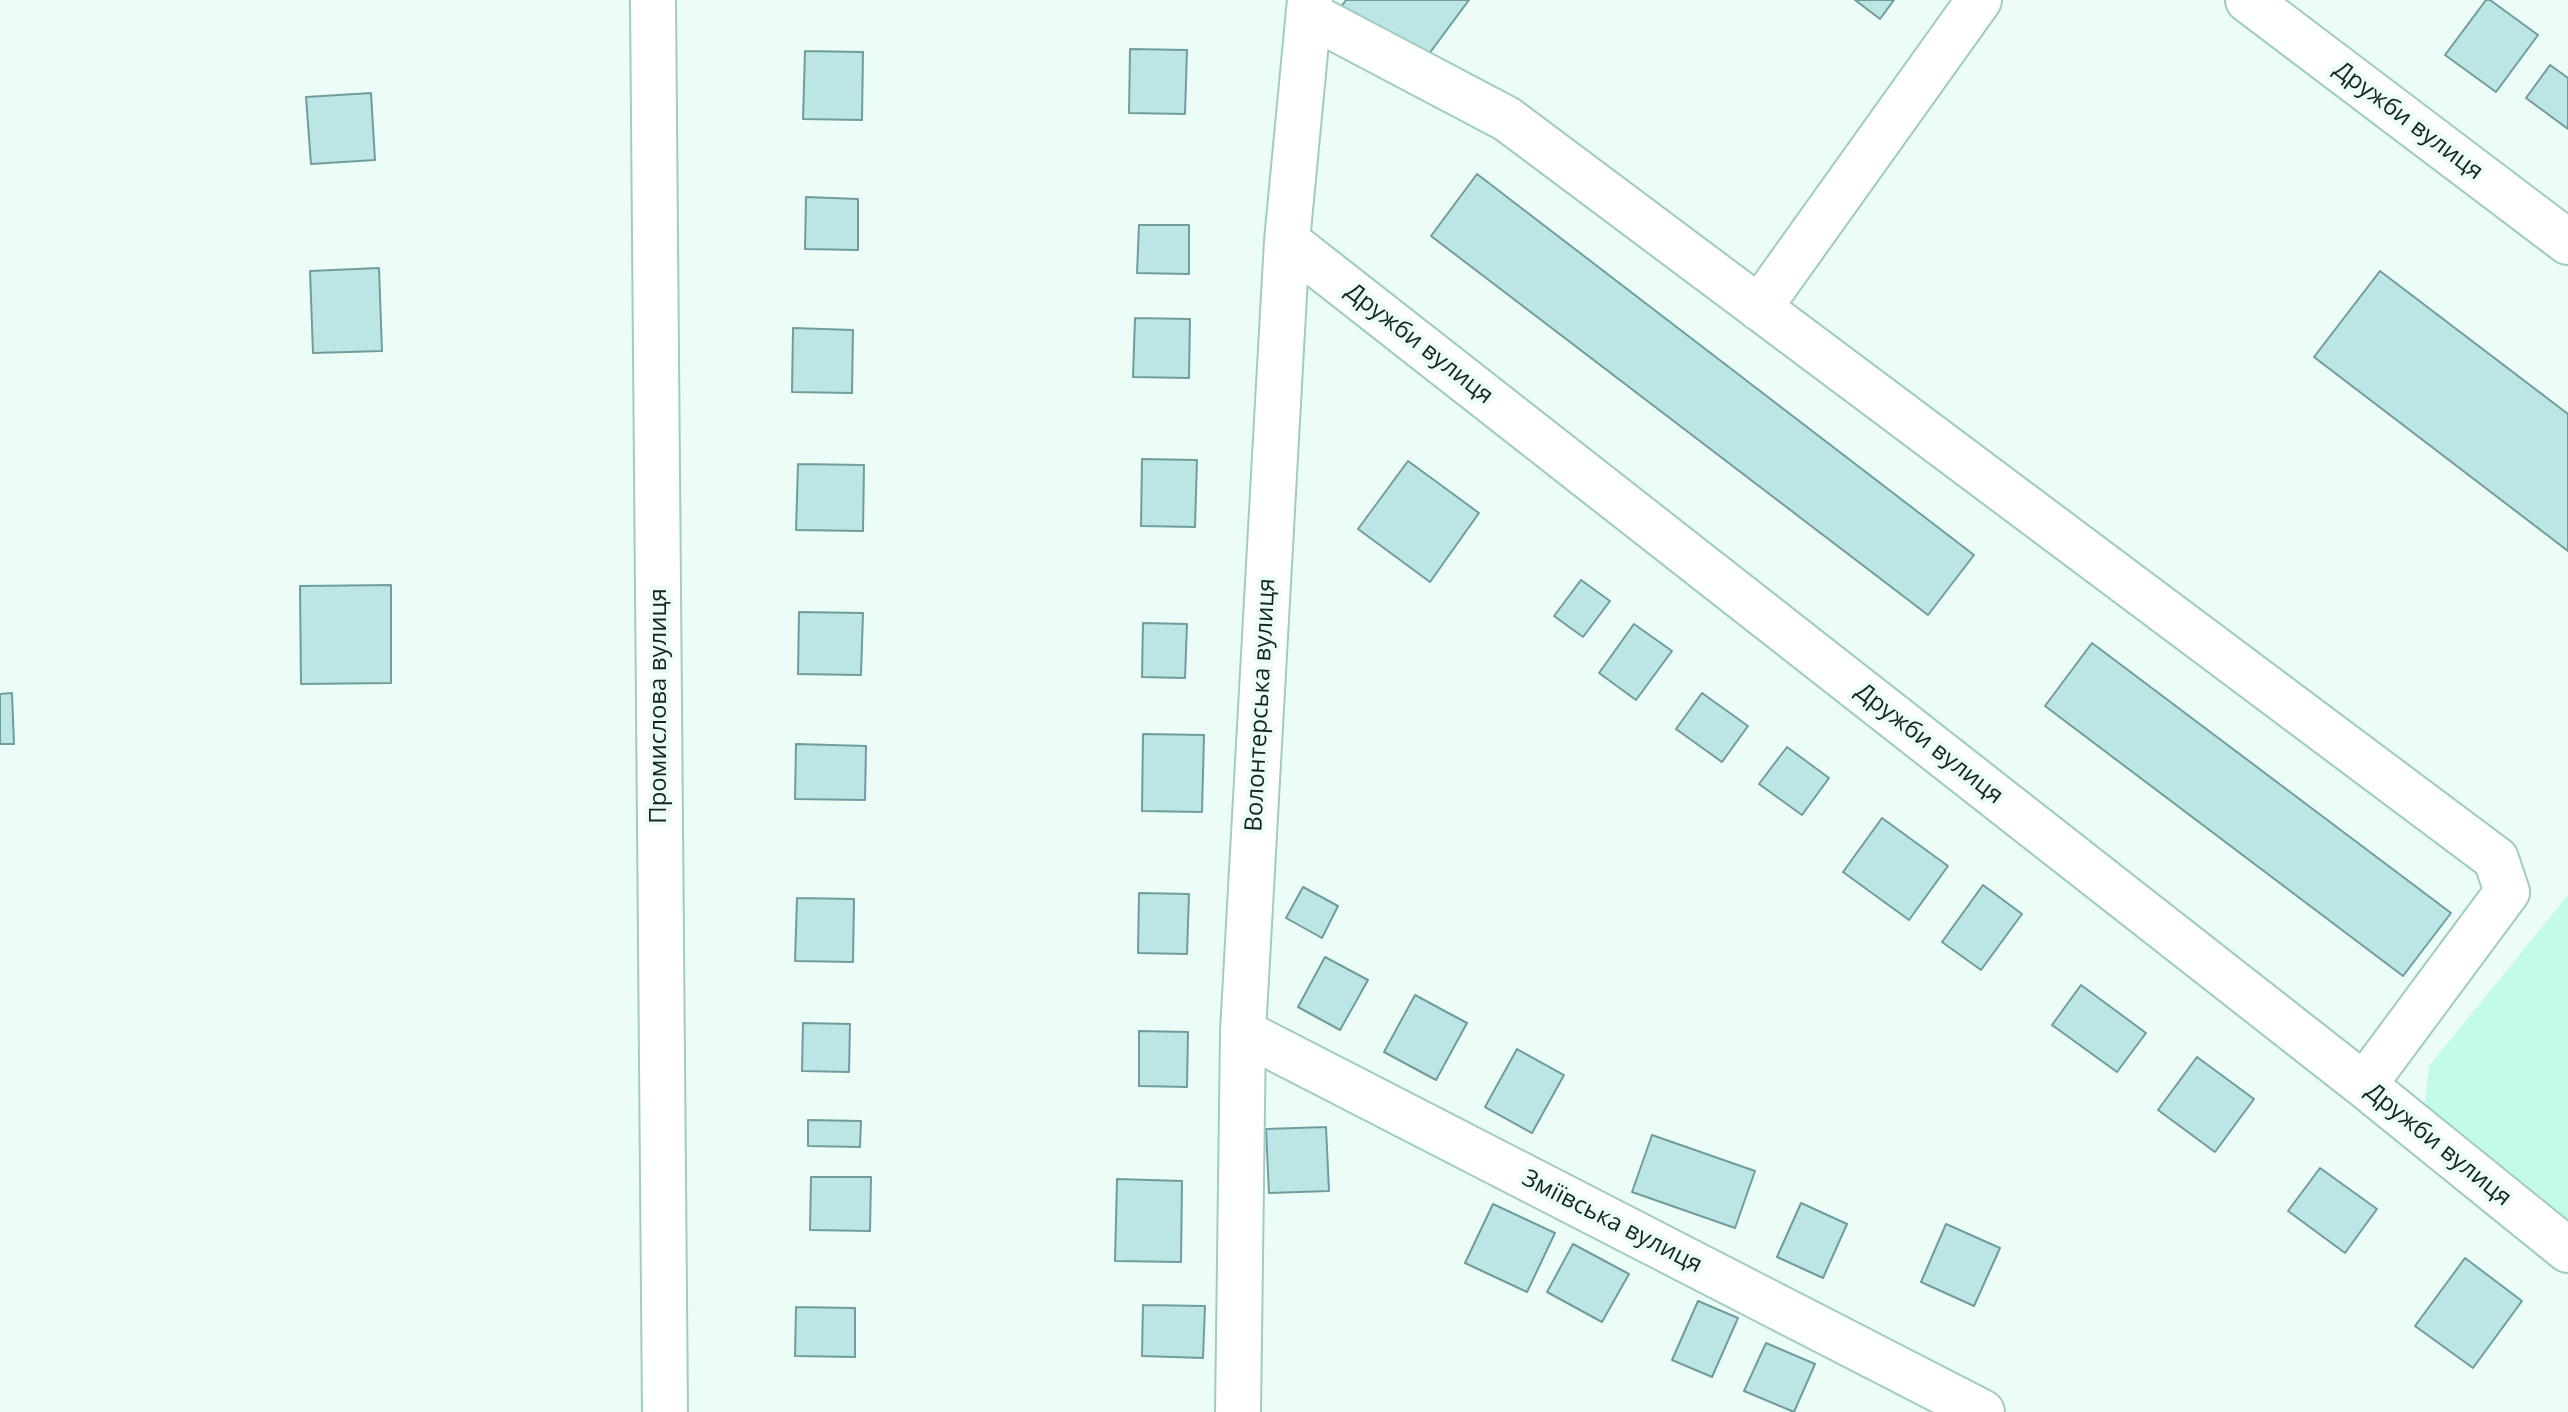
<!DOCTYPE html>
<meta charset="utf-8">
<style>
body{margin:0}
canvas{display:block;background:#ecfdf8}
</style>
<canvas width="2568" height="1412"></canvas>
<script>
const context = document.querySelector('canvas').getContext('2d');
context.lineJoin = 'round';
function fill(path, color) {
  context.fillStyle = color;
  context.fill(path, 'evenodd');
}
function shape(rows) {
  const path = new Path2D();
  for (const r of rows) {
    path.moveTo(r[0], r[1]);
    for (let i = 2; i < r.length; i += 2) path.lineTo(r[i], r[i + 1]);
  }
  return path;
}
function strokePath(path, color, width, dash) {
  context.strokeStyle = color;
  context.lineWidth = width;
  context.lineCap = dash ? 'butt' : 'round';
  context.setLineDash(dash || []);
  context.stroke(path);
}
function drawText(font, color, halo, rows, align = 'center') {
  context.font = font + ' "Open Sans",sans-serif';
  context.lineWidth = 8;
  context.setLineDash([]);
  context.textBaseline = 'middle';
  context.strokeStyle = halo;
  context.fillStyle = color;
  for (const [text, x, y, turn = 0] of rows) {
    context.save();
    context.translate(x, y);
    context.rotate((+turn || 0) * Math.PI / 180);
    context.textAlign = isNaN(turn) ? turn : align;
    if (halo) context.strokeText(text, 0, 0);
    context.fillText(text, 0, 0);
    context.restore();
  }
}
const built = shape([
 [2568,895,2568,1228,2424,1112,2429,1066]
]);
const building = shape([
 [1346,0,1469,0,1420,66,1341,7,1346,0],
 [1855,0,1894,0,1880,19,1855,0],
 [2486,0,2490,0,2538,35,2496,92,2445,55,2486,0],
 [1130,49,1187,50,1185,114,1129,113,1130,49],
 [805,51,863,52,862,120,803,119,805,51],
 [2550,65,2568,78,2568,129,2526,98,2550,65],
 [371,93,375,160,311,164,306,97,371,93],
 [1477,174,1974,555,1928,615,1431,236,1477,174],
 [806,197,858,199,858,250,805,249,806,197],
 [1139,225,1189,225,1189,274,1137,273,1139,225],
 [379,268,382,351,313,353,310,271,379,268],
 [2380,271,2568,414,2568,551,2314,357,2380,271],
 [1135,318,1190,319,1189,378,1133,377,1135,318],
 [793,328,853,330,852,393,792,392,793,328],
 [1142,459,1197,460,1195,527,1141,526,1142,459],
 [1408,461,1479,513,1430,582,1358,529,1408,461],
 [798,464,864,465,863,531,796,530,798,464],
 [1581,580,1610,601,1583,637,1554,616,1581,580],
 [391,585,391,683,301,684,300,586,391,585],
 [799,612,863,613,861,675,798,674,799,612],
 [1143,623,1187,624,1185,678,1142,677,1143,623],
 [1634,624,1672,651,1636,700,1599,673,1634,624],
 [2092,643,2451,913,2403,976,2045,706,2092,643],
 [12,693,14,744,0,744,0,694,12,693],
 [1702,693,1748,726,1722,762,1676,729,1702,693],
 [1143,734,1204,735,1202,812,1142,811,1143,734],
 [796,744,866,746,865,800,795,799,796,744],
 [1787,747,1829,778,1802,815,1759,784,1787,747],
 [1882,818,1948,866,1909,920,1843,872,1882,818],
 [1983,885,2022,914,1981,970,1942,942,1983,885],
 [1303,887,1338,906,1322,938,1286,918,1303,887],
 [1139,893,1189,894,1187,954,1138,953,1139,893],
 [797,898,854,899,853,962,795,961,797,898],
 [1325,957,1368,980,1340,1030,1298,1007,1325,957],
 [2081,985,2146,1033,2117,1072,2052,1025,2081,985],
 [1415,995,1467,1023,1436,1080,1384,1052,1415,995],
 [803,1023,850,1024,849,1072,802,1071,803,1023],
 [1139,1031,1188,1032,1187,1087,1139,1086,1139,1031],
 [1517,1049,1564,1075,1532,1133,1485,1107,1517,1049],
 [2197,1057,2254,1099,2215,1152,2158,1110,2197,1057],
 [808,1120,861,1121,860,1147,808,1146,808,1120],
 [1326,1127,1329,1191,1269,1193,1266,1129,1326,1127],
 [1652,1135,1755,1171,1735,1228,1632,1192,1652,1135],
 [2320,1168,2377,1209,2345,1253,2288,1211,2320,1168],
 [811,1177,871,1177,870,1231,810,1230,811,1177],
 [1117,1179,1182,1181,1181,1262,1115,1261,1117,1179],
 [1801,1203,1847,1224,1823,1278,1777,1257,1801,1203],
 [1493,1204,1555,1233,1527,1292,1465,1263,1493,1204],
 [1946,1224,2000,1248,1974,1306,1921,1282,1946,1224],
 [1573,1244,1629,1274,1602,1322,1547,1292,1573,1244],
 [2465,1258,2522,1301,2473,1368,2415,1326,2465,1258],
 [1698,1301,1738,1318,1712,1377,1672,1360,1698,1301],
 [1143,1305,1205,1306,1203,1358,1142,1356,1143,1305],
 [796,1307,855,1308,855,1357,795,1356,796,1307],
 [1766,1343,1815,1364,1794,1412,1744,1391,1766,1343]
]);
const street = shape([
 [2248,0,2568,242],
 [1310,15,1507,119,2496,859,2507,892,2364,1085],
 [1287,241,2364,1085,2568,1250],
 [1759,308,1979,0],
 [1243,1032,1982,1412],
 [1238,1412,1243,1032,1287,241,1310,0]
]);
const secondary = shape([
 [653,0,665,1412]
]);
const streetNames = [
 ["Дружби вулиця",2408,121,37],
 ["Дружби вулиця",1419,344,38],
 ["Волонтерська вулиця",1261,705,-87],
 ["Промислова вулиця",659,706,-90],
 ["Дружби вулиця",1929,744,38],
 ["Дружби вулиця",2438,1145,39],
 ["Зміївська вулиця",1612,1222,27]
];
fill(built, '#c4faea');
fill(building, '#bce6e6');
strokePath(building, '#709d9c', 2);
strokePath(street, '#a1ccbf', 48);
strokePath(secondary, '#a1ccbf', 48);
strokePath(street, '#fff', 44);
strokePath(secondary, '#fff', 44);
drawText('24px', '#152621', '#ecfdf8', streetNames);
</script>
